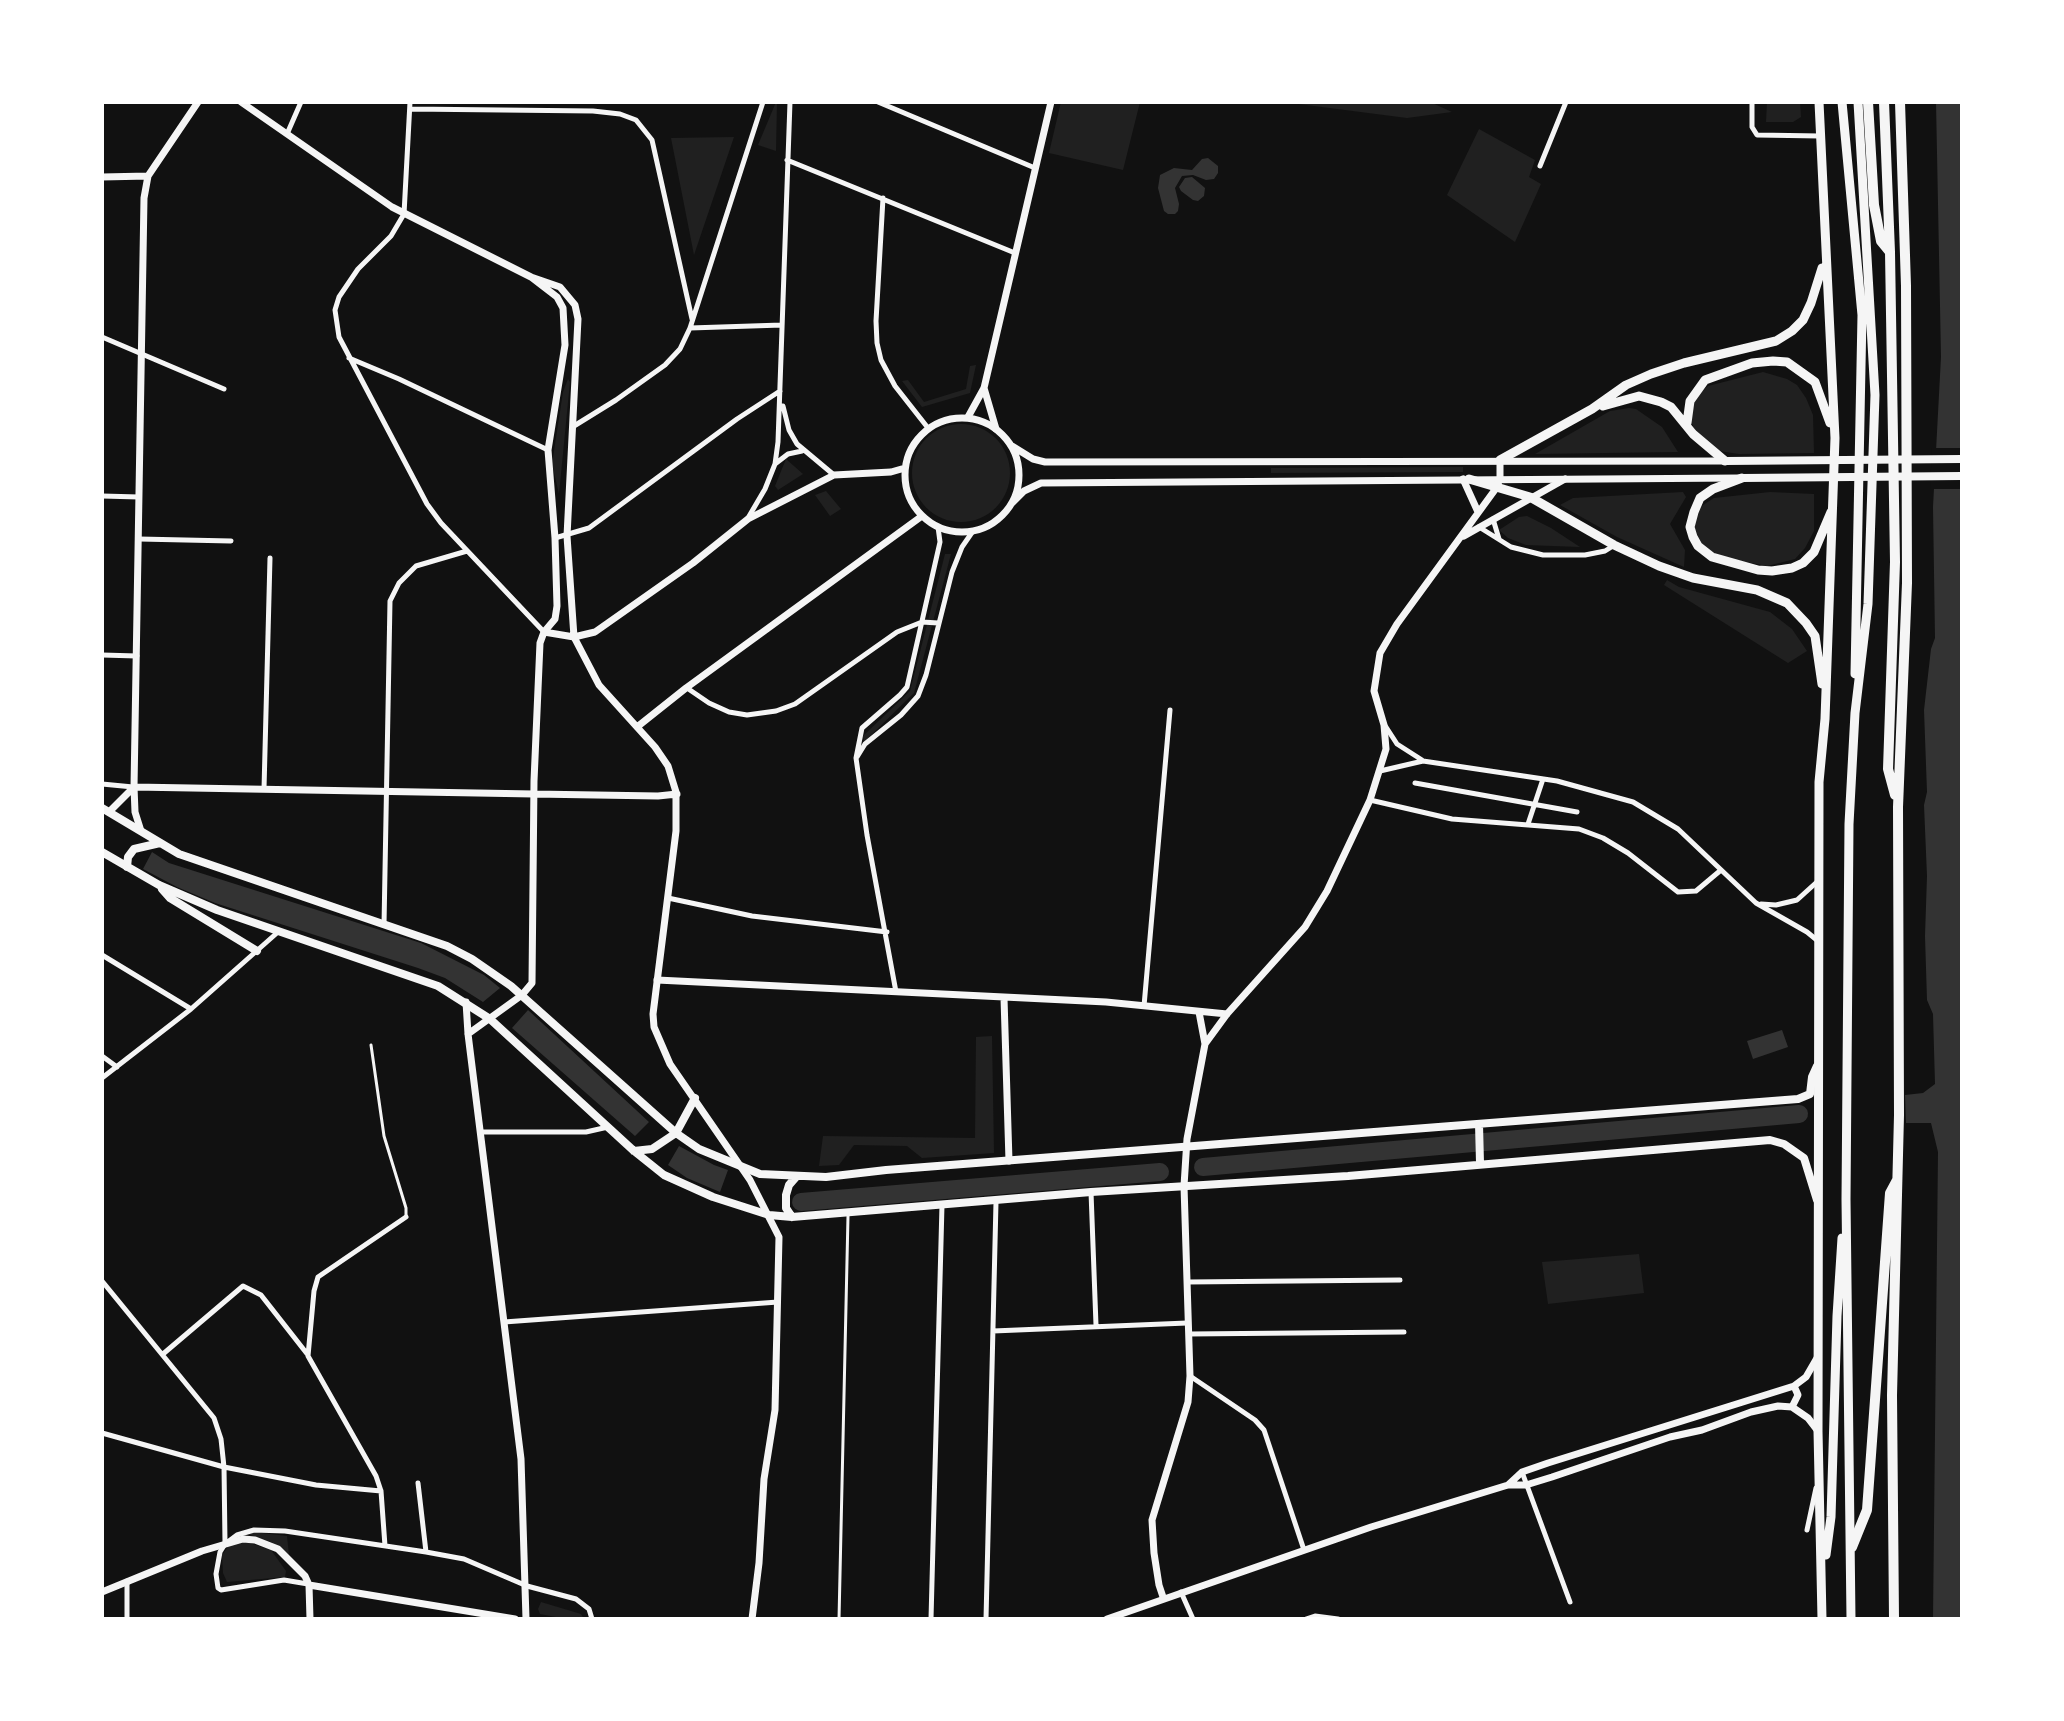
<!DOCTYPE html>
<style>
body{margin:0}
#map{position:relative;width:2064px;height:1721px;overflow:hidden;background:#111;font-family:"Public Sans",sans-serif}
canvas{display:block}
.frame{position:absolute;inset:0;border:104px solid #fff;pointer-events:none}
</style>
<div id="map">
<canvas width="2064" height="1721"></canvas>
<div class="frame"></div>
</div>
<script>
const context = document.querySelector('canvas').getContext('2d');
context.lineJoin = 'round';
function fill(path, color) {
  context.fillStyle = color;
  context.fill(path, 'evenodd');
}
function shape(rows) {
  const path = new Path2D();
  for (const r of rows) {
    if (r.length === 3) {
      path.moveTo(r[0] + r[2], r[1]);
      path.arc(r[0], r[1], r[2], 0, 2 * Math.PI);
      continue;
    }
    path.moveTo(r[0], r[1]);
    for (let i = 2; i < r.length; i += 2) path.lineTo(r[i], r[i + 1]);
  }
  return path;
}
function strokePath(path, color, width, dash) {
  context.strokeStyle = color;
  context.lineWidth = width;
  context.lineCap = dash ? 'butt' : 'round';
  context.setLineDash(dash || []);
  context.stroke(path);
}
const green = shape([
 [776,102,777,102,776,151,758,145],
 [1061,102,1140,102,1123,170,1049,153],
 [1283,102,1430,102,1452,112,1407,118],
 [1767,102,1800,102,1801,117,1793,122,1766,122],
 [1479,129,1535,160,1529,177,1541,184,1515,242,1447,195],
 [734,137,694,255,671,138],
 [976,365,970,393,922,407,902,381,908,380,924,402,966,389,970,366],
 [1763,372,1787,379,1797,385,1806,398,1813,415,1814,453,1739,454,1719,451,1696,434,1691,421,1690,407,1697,395,1708,386],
 [568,379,570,382,559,494,552,464,563,392],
 [1629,408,1636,409,1662,427,1678,452,1535,454,1610,411],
 [961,473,49],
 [786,459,803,474,778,490,775,486],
 [1463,467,1463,472,1271,473,1271,468],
 [826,491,841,509,830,516,815,495],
 [1683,492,1686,497,1670,524,1685,550,1684,567,1617,537,1560,505,1573,498],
 [1770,492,1814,494,1814,531,1805,548,1795,559,1767,566,1715,556,1694,537,1695,516,1703,505,1714,498],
 [1527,516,1551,528,1580,547,1526,545,1508,538,1499,530,1519,517],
 [945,554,951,554,914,693,864,742,863,736,910,691],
 [1667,580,1679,587,1770,612,1792,629,1807,651,1788,663,1664,585],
 [992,1036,994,1153,922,1158,907,1146,854,1145,839,1165,819,1166,823,1136,975,1138,976,1037],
 [1639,1254,1644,1293,1548,1304,1542,1262],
 [253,1532,287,1536,289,1555,271,1542,248,1534],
 [239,1542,250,1543,271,1550,286,1571,285,1577,227,1582,223,1573,222,1555,230,1544],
 [541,1602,581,1614,584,1619,566,1619,540,1614,538,1609]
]);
const water = shape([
 [1936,102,1962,102,1962,1619,1933,1619,1938,1152,1931,1123,1906,1123,1905,1095,1923,1093,1935,1084,1933,1014,1927,1000,1925,936,1927,876,1924,805,1927,792,1924,710,1931,649,1935,638,1933,507,1941,357],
 [1208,158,1218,166,1218,173,1214,179,1206,180,1193,175,1182,176,1175,188,1179,204,1178,211,1175,214,1168,214,1164,211,1158,188,1160,175,1174,168,1192,170,1202,159],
 [1192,177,1205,188,1204,196,1198,201,1193,200,1181,191,1179,187,1185,178],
 [152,852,169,863,421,943,484,975,500,988,483,1002,445,978,418,968,215,903,177,887,143,869],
 [528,1010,649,1122,635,1136,512,1028],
 [1782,1030,1788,1047,1753,1059,1747,1041],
 [679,1146,714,1165,728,1170,720,1192,687,1178,668,1165]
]);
const pier = shape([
 [1932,448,1962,448,1962,489,1930,489]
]);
const river = shape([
 [1203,1167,1799,1114],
 [801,1202,1160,1172]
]);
const service = shape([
 [371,1045,384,1136,406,1208,406,1217],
 [839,1619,848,1216]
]);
const minor = shape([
 [410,102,404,214,391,236,358,269,339,297,335,310,339,337,427,504,441,523,544,632],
 [878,102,1035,168],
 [1752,102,1752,127,1757,135,1820,136],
 [410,109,593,111,620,114,636,120,652,140,692,319],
 [287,134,301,102],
 [787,160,1015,253],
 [1540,166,1566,102],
 [883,198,876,321,877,343,881,360,895,386,928,428],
 [690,328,782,325],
 [102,337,224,389],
 [349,358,399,379,548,450],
 [783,406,789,430,797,444,834,475],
 [574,426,616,400,665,365,680,349,690,328,763,102],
 [775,464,788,454,802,451],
 [102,496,139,497],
 [748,518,765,489,775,464,778,442,790,102],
 [1493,519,1499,539],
 [1479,527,1511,547,1543,555,1585,555,1605,551,1613,546],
 [555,538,589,528,737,419,780,391],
 [139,539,231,541],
 [102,655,137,656],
 [687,688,709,703,729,712,747,715,776,711,795,704,897,632,922,622,938,623],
 [1386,727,1397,744,1422,760],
 [857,757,865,744,901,715,918,696,926,675,952,572,962,547,973,531],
 [1380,771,1423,761,1557,781,1633,802,1678,829,1756,903,1807,932,1818,941],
 [1415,783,1577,812],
 [102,784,133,787],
 [264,789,270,558],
 [1370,800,1452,819,1579,829,1603,838,1628,853,1678,892,1696,891,1721,870],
 [1528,824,1543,779],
 [668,898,752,916,887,932],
 [1761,904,1776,905,1797,900,1818,881],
 [384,925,390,601,399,583,416,566,467,551],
 [102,955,191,1009],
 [896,992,867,835,856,758,862,728,900,695,907,687,940,542,938,527],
 [1144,1006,1170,710],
 [102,1056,117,1067],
 [102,1078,191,1009,278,932],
 [482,1132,586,1132,608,1127],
 [1091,1192,1096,1325],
 [102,1281,214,1418,221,1439,224,1467,225,1543],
 [1187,1282,1400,1280],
 [504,1322,778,1302],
 [993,1331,1187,1323],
 [1189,1334,1404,1332],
 [163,1354,243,1286,261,1295,308,1355],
 [1190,1376,1255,1420,1264,1430,1304,1550],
 [102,1433,224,1467,316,1485,381,1491],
 [1522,1472,1570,1602],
 [418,1483,426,1552],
 [1807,1530,1816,1488],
 [385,1546,381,1491,376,1476,308,1356,314,1291,318,1277,406,1217],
 [127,1581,127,1619],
 [308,1584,284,1580,221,1590,218,1588,216,1574,220,1552,225,1544,237,1535,254,1530,285,1531,426,1552,464,1559,527,1586,576,1599,589,1609,592,1619],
 [1181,1592,1193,1619],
 [931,1619,942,1205],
 [986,1619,996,1202],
 [1306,1619,1315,1616,1338,1619]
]);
const tertiary = shape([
 [102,177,148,176],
 [984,388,996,429],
 [968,417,984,388,1051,102],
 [1463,479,1478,512],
 [1464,536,1565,479],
 [109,812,134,787,144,198,148,176,198,102],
 [141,831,135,812,134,787,534,794],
 [657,980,1106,1002,1227,1014],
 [1004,998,1009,1161],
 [1205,1044,1227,1014,1305,927,1327,891,1370,800,1386,749,1384,725,1374,691,1380,653,1397,624,1497,487,1500,478,1500,460],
 [1163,1597,1159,1585,1154,1553,1152,1520,1188,1402,1190,1376,1184,1186,1187,1139,1205,1044,1199,1012]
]);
const secondary = shape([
 [241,102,392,207,531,277,557,297,563,308,565,345,548,450,555,538,557,606,555,619,544,632,540,643,534,781,532,983,522,995,468,1034],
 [531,277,560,287,575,305,578,319,567,536,574,637,599,685,655,747,668,766,676,792,676,831,653,1014,654,1027,670,1064,750,1180,779,1237,775,1410,764,1479,759,1563,752,1619],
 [962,475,57],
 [1012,446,1033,459,1045,462,1725,461],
 [1012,503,1024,491,1041,483,1739,478],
 [544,632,574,637,595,632,693,563,748,519,834,475,891,472,905,468],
 [637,727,686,688,922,516],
 [534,794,658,796,677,794],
 [466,1002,468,1034,521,1459,526,1619],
 [1792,1407,1798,1395,1794,1386],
 [1508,1485,1522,1472,1548,1463,1794,1386,1806,1377,1817,1358],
 [309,1585,515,1619],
 [102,1592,202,1551,243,1539,255,1540,278,1549,305,1576,309,1585,310,1619],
 [1107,1619,1371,1527,1508,1485,1526,1485,1552,1477,1670,1437,1702,1430,1751,1412,1778,1406,1792,1407,1808,1418,1818,1431]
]);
const primary = shape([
 [1725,461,1962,459],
 [1742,478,1962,476],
 [102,808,179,854,447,946,472,959,511,986,676,1133,699,1149,760,1174,826,1177,886,1170,1798,1099,1810,1094,1812,1077,1817,1066],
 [102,852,159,885,217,910,438,986,490,1019,634,1151,664,1175,713,1197,769,1215,792,1217,1091,1192,1348,1176,1770,1140,1784,1144,1804,1158,1817,1200],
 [127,867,128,857,134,849,160,843],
 [162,889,170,898,257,951],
 [1479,1124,1480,1163],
 [634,1151,652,1149,676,1133,695,1098],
 [792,1217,786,1208,786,1195,789,1185,796,1177]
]);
const trunk = shape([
 [1819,102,1835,438,1825,719,1819,782,1818,1431,1822,1619],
 [1842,102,1862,315,1855,674],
 [1603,406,1639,396,1661,402,1671,407,1693,434,1725,461],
 [1687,423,1690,401,1705,380,1752,363,1773,361,1787,362,1815,382,1830,423],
 [1500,460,1592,409,1626,385,1651,374,1684,363,1776,341,1792,331,1803,320,1811,303,1822,268],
 [1742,478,1713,489,1700,498,1694,512,1690,527,1693,537,1698,546,1712,557,1758,570,1772,571,1792,568,1803,563,1814,552,1831,512],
 [1469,479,1530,497,1614,545,1659,566,1693,578,1757,590,1787,603,1806,623,1815,636,1822,684],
 [1826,1555,1831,1517,1837,1316,1842,1238],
 [1851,1619,1846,1199,1849,824,1855,713,1868,604,1875,395,1858,102]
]);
const motorway = shape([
 [1868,102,1874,205,1881,241,1890,252],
 [1884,102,1890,252,1895,562,1888,769,1895,795],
 [1852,1547,1867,1510,1890,1193,1897,1180],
 [1894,1619,1892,1395,1899,1115,1898,807,1907,583,1906,286,1900,102]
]);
fill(green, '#202020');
fill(water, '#333');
fill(pier, '#111');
strokePath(river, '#333', 18);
strokePath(service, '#f5f5f5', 3);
strokePath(minor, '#f5f5f5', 5);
strokePath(tertiary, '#f5f5f5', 7);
strokePath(secondary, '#f5f5f5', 7);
strokePath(primary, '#f5f5f5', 8);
strokePath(trunk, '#f5f5f5', 9);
strokePath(motorway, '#f5f5f5', 10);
</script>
